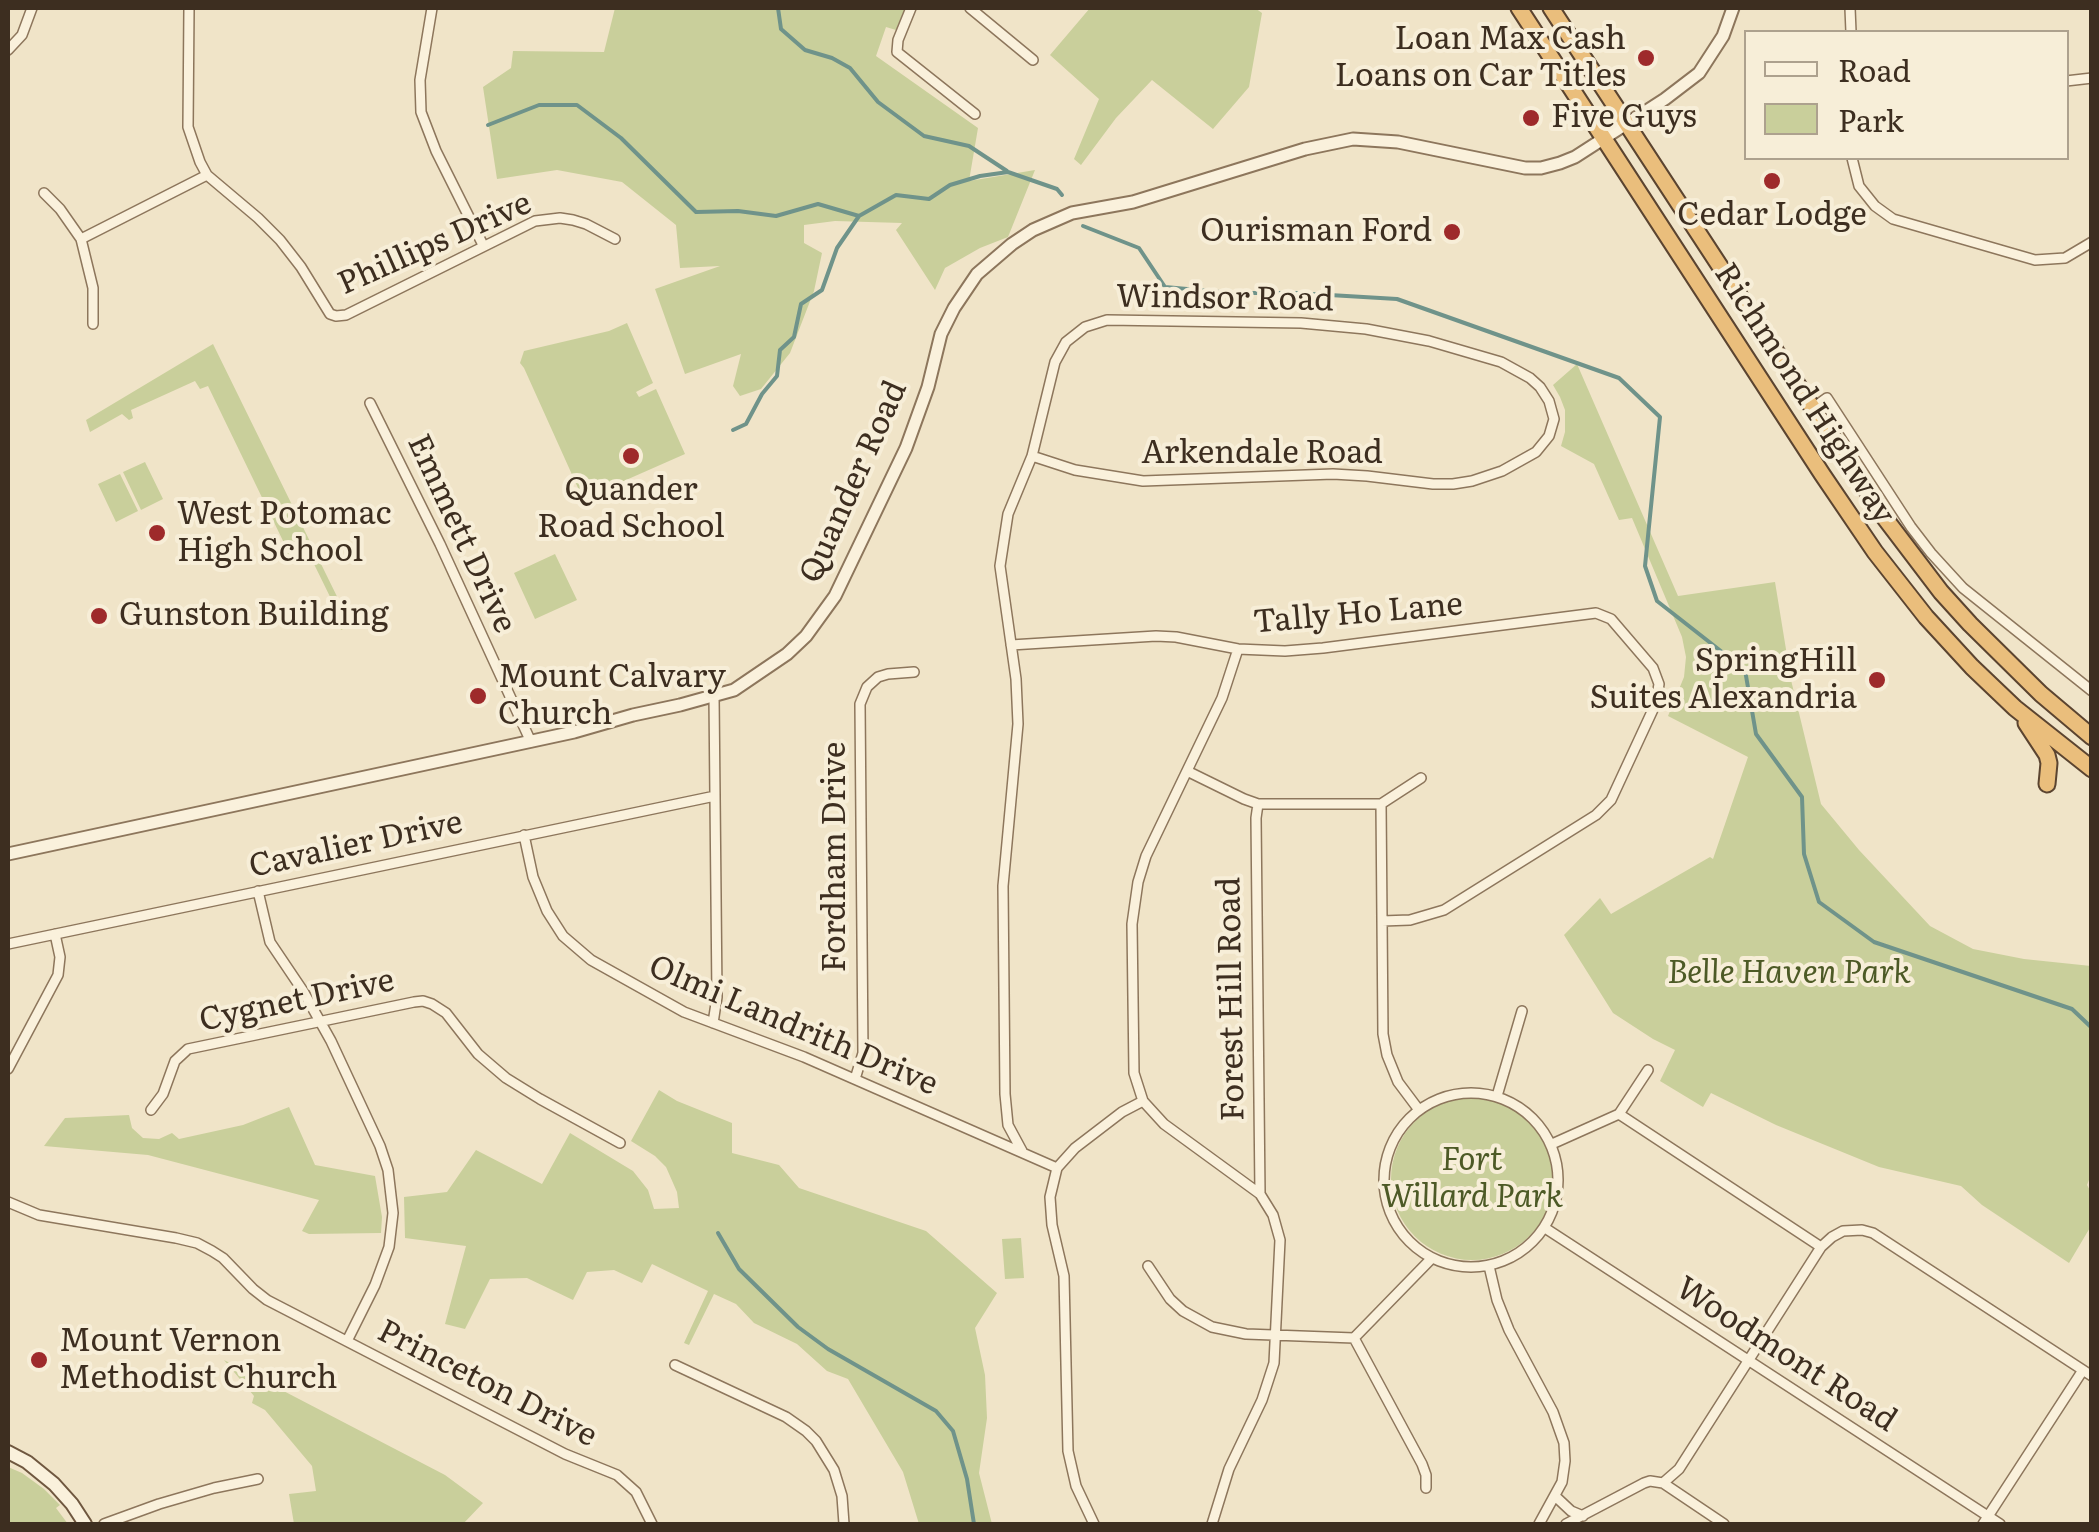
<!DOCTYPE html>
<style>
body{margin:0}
#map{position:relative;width:2099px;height:1532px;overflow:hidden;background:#f0e4c8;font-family:Literata,serif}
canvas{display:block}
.frame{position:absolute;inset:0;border:10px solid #3d2e20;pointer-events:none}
.legend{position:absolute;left:1744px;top:30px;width:325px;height:130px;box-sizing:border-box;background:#f7eed8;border:2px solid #ada18e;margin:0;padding:12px 18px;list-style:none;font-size:30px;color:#3d2e20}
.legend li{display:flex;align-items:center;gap:20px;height:50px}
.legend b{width:50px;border:2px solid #ada18e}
</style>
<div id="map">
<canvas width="2099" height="1532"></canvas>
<div class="frame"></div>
<ul class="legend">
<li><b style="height:12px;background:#faf1dc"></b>Road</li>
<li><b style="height:28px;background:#c9cf9b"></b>Park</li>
</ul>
</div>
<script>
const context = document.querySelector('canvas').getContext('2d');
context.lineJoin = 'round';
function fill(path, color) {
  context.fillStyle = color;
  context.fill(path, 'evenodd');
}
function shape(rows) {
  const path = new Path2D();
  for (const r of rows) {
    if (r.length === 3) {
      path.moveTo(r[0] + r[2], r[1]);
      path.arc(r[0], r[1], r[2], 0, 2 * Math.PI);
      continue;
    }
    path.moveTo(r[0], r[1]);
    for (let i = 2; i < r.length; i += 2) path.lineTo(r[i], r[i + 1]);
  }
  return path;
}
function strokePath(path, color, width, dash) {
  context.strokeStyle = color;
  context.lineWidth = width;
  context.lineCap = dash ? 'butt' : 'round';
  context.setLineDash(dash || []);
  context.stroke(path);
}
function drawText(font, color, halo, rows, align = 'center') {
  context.font = font + ' Literata,serif';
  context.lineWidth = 8;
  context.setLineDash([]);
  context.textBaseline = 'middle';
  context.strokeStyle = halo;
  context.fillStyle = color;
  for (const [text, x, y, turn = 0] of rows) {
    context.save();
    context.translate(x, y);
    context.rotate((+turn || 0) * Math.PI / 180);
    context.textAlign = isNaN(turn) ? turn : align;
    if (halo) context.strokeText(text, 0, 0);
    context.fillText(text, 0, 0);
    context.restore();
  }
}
const green = shape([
 [615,8,905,8,896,30,886,27,876,56,978,128,969,181,1035,170,1008,237,980,248,945,268,935,290,896,230,902,223,835,221,804,225,804,243,822,253,814,291,790,353,761,389,740,396,733,386,741,354,685,374,655,289,720,266,680,268,676,225,622,182,557,170,497,179,483,87,511,68,513,51,604,52],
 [1090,8,1255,8,1262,13,1249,87,1213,129,1152,80,1116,118,1081,165,1074,159,1099,99,1050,55],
 [627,323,653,383,636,392,639,397,656,389,685,454,583,499,524,368,520,363,524,351,609,331],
 [213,344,351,625,341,630,338,613,312,560,280,552,280,549,285,545,208,386,200,389,195,381,131,410,133,418,129,420,122,414,90,432,86,420],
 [1577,364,1678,596,1775,582,1791,680,1821,804,1859,850,1930,926,1973,949,2024,959,2091,966,2092,1172,2087,1185,2091,1192,2091,1226,2069,1263,1982,1205,1961,1186,1879,1167,1776,1125,1711,1093,1703,1107,1660,1081,1675,1050,1653,1039,1613,1013,1564,935,1600,898,1611,914,1710,857,1713,859,1748,757,1668,716,1684,677,1686,657,1682,637,1632,518,1619,520,1594,464,1561,446,1565,432,1565,410,1560,397,1553,385],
 [145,462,163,499,141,510,123,472],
 [120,474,138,511,116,522,98,484],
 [555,554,577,600,535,619,514,573],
 [659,1090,677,1101,732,1123,732,1153,779,1165,799,1188,926,1231,997,1293,975,1328,985,1375,987,1418,979,1473,992,1524,919,1524,903,1472,848,1379,827,1371,797,1344,754,1323,736,1304,714,1294,689,1345,684,1343,708,1291,652,1264,642,1283,614,1270,587,1272,573,1300,527,1278,490,1279,465,1329,445,1324,466,1246,405,1238,404,1197,447,1192,476,1150,542,1184,570,1133,633,1171,648,1190,654,1209,679,1208,677,1192,666,1167,655,1156,631,1141],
 [1472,1179,81],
 [289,1107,315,1165,375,1176,382,1217,381,1233,309,1234,302,1231,319,1200,148,1155,44,1146,65,1118,129,1115,132,1128,143,1138,159,1139,172,1133,179,1139,243,1125],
 [1021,1238,1024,1278,1005,1279,1002,1239],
 [224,1360,445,1475,483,1503,463,1524,294,1524,289,1494,316,1491,312,1466,265,1410,252,1403,254,1396],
 [8,1467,22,1473,44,1489,60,1505,56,1508,68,1524,8,1524]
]);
const stream = shape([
 [778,8,781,29,805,50,832,58,850,68,878,102,924,136,969,146,1007,171],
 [488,125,539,105,577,105,621,138,696,212,738,211,776,216,818,204,859,216,896,195,929,199,950,185,980,176,1008,172,1057,189,1062,195],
 [1083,226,1139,248,1165,287,1231,293,1296,293,1397,299,1619,378,1660,417,1645,566,1657,601,1745,670,1756,734,1802,797,1804,854,1819,902,1874,942,2072,1009,2092,1028],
 [733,430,746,424,762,394,777,376,780,350,794,337,801,304,822,290,837,248,859,216],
 [718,1233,739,1269,798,1327,828,1349,936,1411,953,1431,967,1479,974,1524]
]);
const minor = shape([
 [189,8,188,127,200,162,207,175,258,218,280,240,301,267,330,314,336,316,346,315,535,221,560,218,573,220,586,224,615,239],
 [432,8,420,80,421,112,436,151,483,245],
 [911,8,898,40,897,52,975,114],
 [970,8,1033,60],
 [1850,8,1851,32],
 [8,50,22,35,32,8],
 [2066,81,2092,78],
 [1852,158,1859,186,1875,206,1893,219,2035,260,2065,258,2092,242],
 [44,193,60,209,81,239,93,288,93,324],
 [81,239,207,175],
 [370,403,440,544,531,742],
 [1813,408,1827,398,1911,527,1931,553,1963,588,2092,691],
 [1011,645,1156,636,1176,637,1238,649,1285,651,1323,648,1596,613,1611,619,1653,668,1659,684,1656,703,1611,800,1596,815,1444,910,1410,920,1382,921],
 [1187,771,1244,799,1258,804,1381,804],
 [1258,804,1256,818,1260,1194],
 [1381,804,1383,1034,1387,1055,1398,1082,1419,1110],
 [1381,804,1421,778],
 [524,835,533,877,547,911,563,936,591,960,684,1012,804,1057,1057,1168],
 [258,891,270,942,303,991,331,1041,380,1146,388,1170,393,1213,389,1247,375,1285,347,1341],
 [8,944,715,796],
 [713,1023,717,997,714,696],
 [8,1069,58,975,60,957,55,934],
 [855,1079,863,1053,860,704,867,687,878,677,888,674,914,672],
 [1471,1180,87],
 [1497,1096,1522,1011],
 [151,1110,163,1094,175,1061,188,1049,414,1002,423,1001,432,1004,446,1013,478,1054,506,1078,540,1099,620,1143],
 [1619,1114,1821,1247],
 [1552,1144,1619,1114,1648,1070],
 [1022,1151,1008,1125,1005,1094,1003,886,1018,724,1016,679,1000,566,1008,514,1032,456,1055,362,1066,342,1085,327,1107,320,1301,323,1366,329,1429,341,1501,362,1530,378,1540,387,1549,401,1554,419,1549,436,1536,452,1502,471,1472,481,1453,484,1433,484,1367,476,1333,474,1143,481,1075,470,1032,456],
 [8,1202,39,1215,176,1238,197,1243,212,1251,223,1258,253,1289,267,1300,565,1454,617,1475,636,1492,652,1524],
 [1545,1228,2000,1524],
 [1148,1266,1170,1299,1183,1311,1212,1327,1246,1334,1354,1338],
 [1489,1266,1497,1300,1509,1330,1553,1412,1564,1443,1565,1461,1562,1482,1539,1524],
 [1354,1338,1422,1464,1426,1475,1426,1488],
 [1354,1338,1431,1259],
 [675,1365,786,1417,806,1431,816,1441,834,1470,842,1496,844,1524],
 [1663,1483,1724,1524],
 [1555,1496,1571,1511,1583,1516],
 [104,1524,159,1504,214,1488,258,1479],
 [1094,1524,1076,1486,1068,1451,1064,1276,1052,1225,1050,1197,1057,1168,1075,1148,1122,1112,1143,1101],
 [1212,1524,1229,1469,1262,1400,1274,1363,1280,1240,1273,1215,1260,1194,1164,1124,1143,1101,1134,1073,1132,924,1138,882,1146,856,1222,698,1238,649],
 [1566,1524,1644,1483,1650,1481,1663,1483,1679,1469,1821,1247,1832,1237,1843,1231,1862,1230,1873,1233,2092,1376],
 [1983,1524,2083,1370]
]);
const tertiary = shape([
 [8,854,574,732,633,715,680,705,734,690,787,654,806,636,835,596,906,448,928,387,941,334,954,308,977,274,1012,244,1033,230,1072,213,1133,202,1305,149,1353,139,1398,142,1525,168,1541,168,1560,163,1575,157,1665,99,1699,73,1723,36,1733,8]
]);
const secondary = shape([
 [8,1452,27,1462,54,1484,72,1504,85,1524]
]);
const trunk = shape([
 [1519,8,1822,474,1875,552,1926,617,1972,667,2015,708,2092,769],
 [1551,8,1884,517,1941,592,1970,624,2041,694,2092,737],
 [2026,723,2047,755,2049,763,2047,784]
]);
const markers = [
 [1646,58,10,"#9e2a2b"],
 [1531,118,10,"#9e2a2b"],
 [1772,181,10,"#9e2a2b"],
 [1452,232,10,"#9e2a2b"],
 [631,456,10,"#9e2a2b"],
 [157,533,10,"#9e2a2b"],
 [99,616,10,"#9e2a2b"],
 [1877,680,10,"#9e2a2b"],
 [478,696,10,"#9e2a2b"],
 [39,1360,10,"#9e2a2b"]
];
const poiNames = [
 ["Loan Max Cash",1626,40,"right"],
 ["Loans on Car Titles",1626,77,"right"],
 ["Five Guys",1551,118],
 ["Cedar Lodge",1772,216,"center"],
 ["Ourisman Ford",1432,232,"right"],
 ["Quander",631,491,"center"],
 ["Road School",631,528,"center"],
 ["West Potomac",177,515],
 ["High School",177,552],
 ["Gunston Building",119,616],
 ["SpringHill",1857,662,"right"],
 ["Suites Alexandria",1857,699,"right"],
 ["Mount Calvary",498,678],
 ["Church",498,715],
 ["Mount Vernon",59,1342],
 ["Methodist Church",59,1379]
];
const streetNames = [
 ["Phillips Drive",435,244,-24],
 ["Windsor Road",1225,299,1],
 ["Richmond Highway",1804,394,57],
 ["Arkendale Road",1262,454],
 ["Quander Road",854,482,-66],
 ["Emmett Drive",461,534,65],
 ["Tally Ho Lane",1358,614,-5],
 ["Cavalier Drive",356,845,-12],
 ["Fordham Drive",836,857,-90],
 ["Forest Hill Road",1232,999,-91],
 ["Cygnet Drive",297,1001,-12],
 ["Olmi Landrith Drive",793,1026,23],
 ["Woodmont Road",1786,1355,33],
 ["Princeton Drive",487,1384,27]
];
const parkNames = [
 ["Belle Haven Park",1789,974],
 ["Fort",1472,1161],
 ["Willard Park",1472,1198]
];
fill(green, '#c9cf9b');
strokePath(stream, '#6f938a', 4);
strokePath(minor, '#8d765c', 12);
strokePath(tertiary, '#8d765c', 15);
strokePath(secondary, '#6f573f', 16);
strokePath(trunk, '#5b4430', 19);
strokePath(minor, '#faf1dc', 9);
strokePath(tertiary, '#faf1dc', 11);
strokePath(secondary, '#faf1dc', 12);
strokePath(trunk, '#eabe7c', 15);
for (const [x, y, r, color] of markers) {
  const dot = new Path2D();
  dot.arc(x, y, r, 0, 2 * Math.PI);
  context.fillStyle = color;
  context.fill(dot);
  strokePath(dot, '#f7eed8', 4);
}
drawText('32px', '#3d2e20', '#f7eed8', poiNames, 'left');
drawText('32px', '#3d2e20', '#f7eed8', streetNames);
drawText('italic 32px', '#4d5a26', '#f7eed8', parkNames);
</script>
